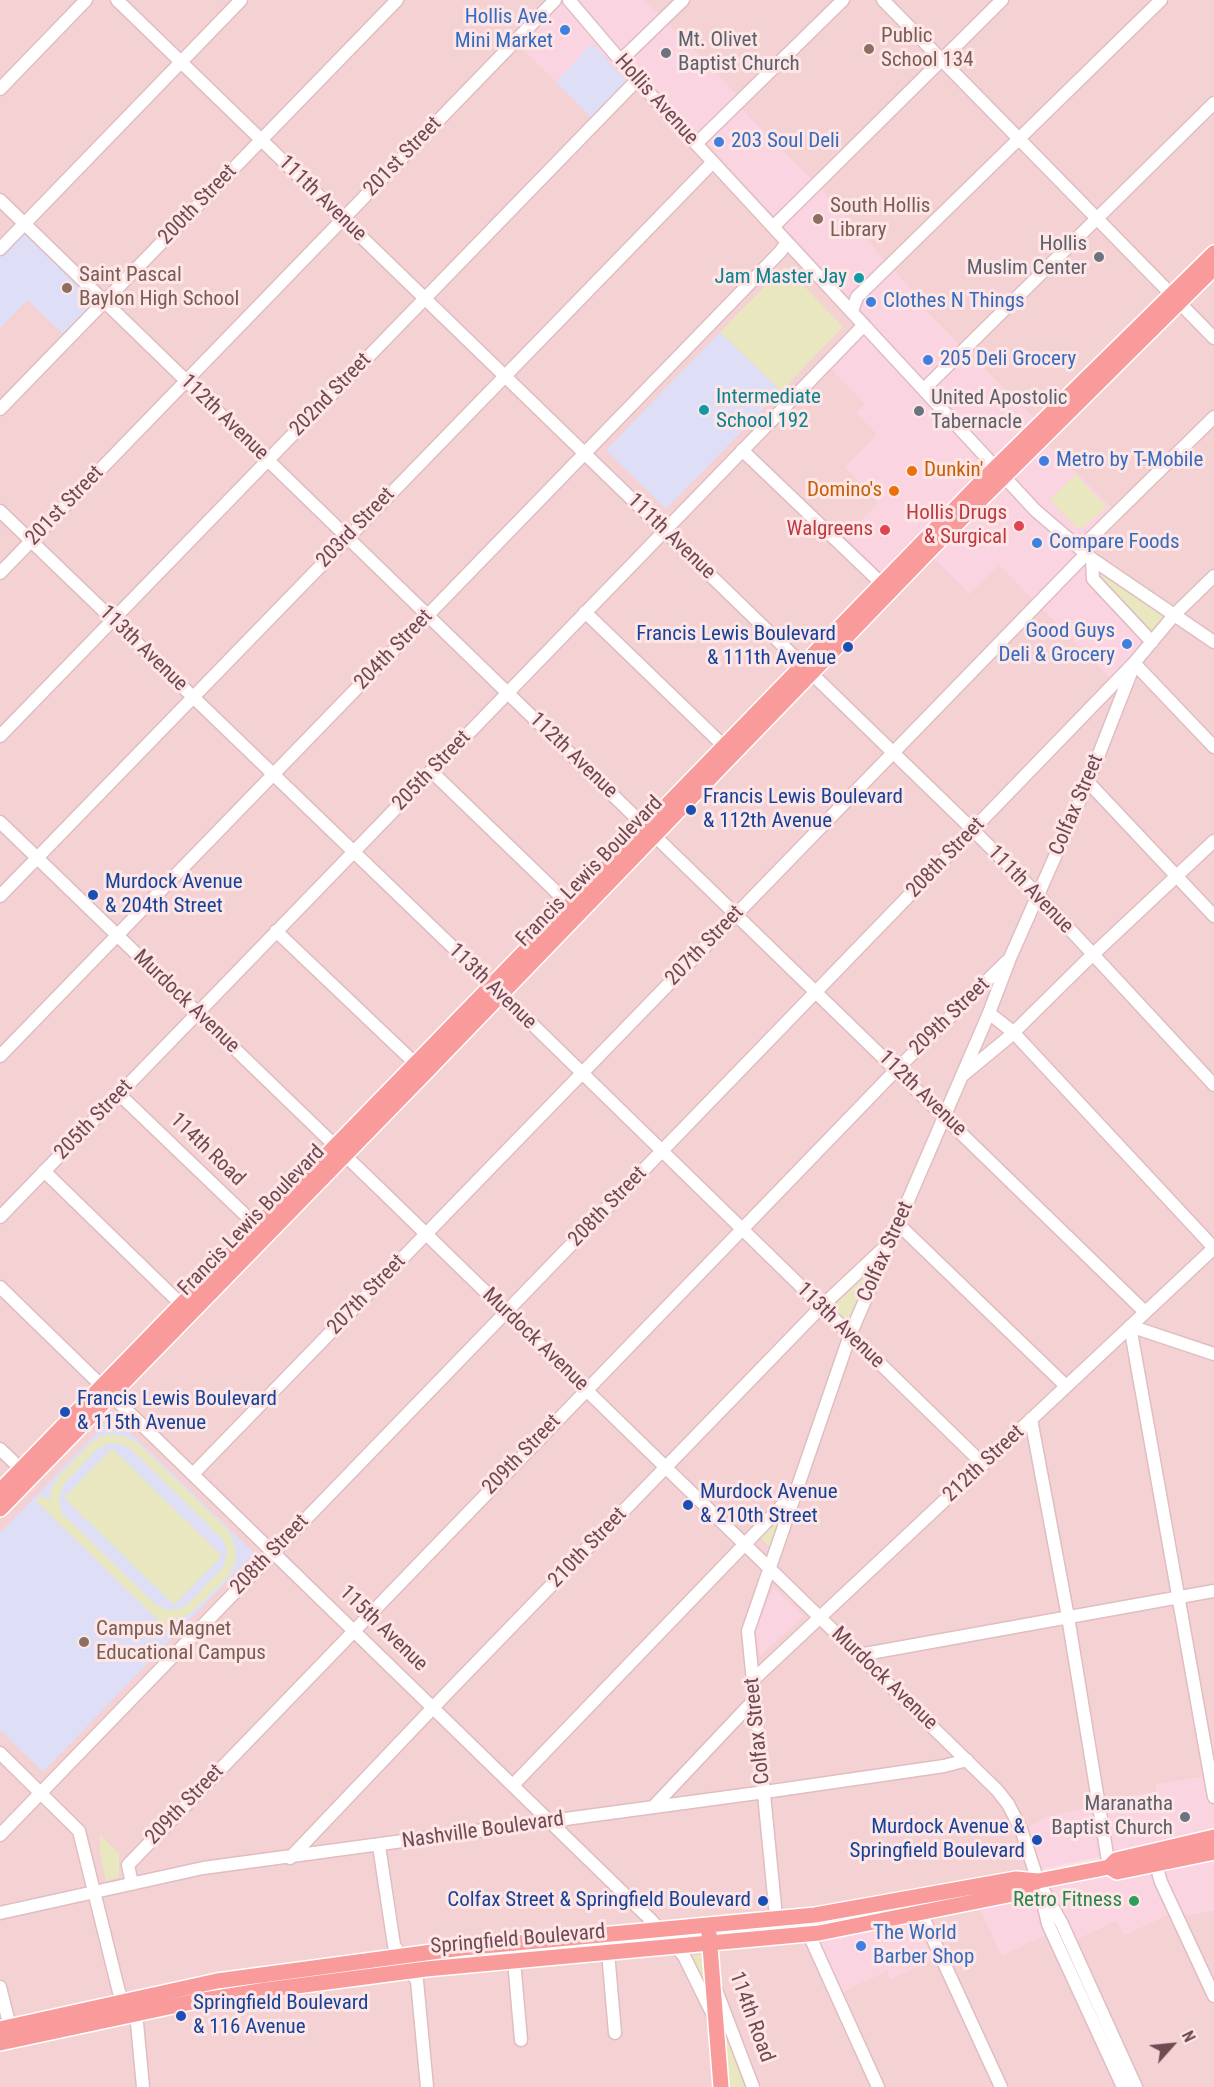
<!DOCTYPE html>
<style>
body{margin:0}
#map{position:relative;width:1214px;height:2087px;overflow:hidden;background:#fbe0e1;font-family:"Roboto Condensed",sans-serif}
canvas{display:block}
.north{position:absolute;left:1142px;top:2015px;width:60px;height:60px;-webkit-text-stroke:4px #fee6e6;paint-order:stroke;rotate:63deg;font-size:16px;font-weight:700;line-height:24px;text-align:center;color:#714953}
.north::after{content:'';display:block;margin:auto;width:21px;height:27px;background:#714953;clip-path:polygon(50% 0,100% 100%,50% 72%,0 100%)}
</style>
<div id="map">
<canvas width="1214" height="2087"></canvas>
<div class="north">N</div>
</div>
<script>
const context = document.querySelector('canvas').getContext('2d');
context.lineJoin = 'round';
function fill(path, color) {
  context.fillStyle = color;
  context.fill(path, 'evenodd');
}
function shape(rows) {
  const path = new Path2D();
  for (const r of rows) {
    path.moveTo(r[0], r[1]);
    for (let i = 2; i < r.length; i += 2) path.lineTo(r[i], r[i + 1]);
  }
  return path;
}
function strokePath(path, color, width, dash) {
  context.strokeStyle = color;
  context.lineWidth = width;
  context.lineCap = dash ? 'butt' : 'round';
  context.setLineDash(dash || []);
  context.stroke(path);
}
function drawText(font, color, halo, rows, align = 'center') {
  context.font = font + ' "Roboto Condensed",sans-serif';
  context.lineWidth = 6;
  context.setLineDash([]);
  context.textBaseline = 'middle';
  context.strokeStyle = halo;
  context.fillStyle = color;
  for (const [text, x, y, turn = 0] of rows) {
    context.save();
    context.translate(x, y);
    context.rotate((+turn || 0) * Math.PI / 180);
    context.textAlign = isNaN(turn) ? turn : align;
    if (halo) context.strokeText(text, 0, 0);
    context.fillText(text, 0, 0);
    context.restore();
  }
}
const residential = shape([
 [0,0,1214,0,1214,1775,1156,1785,1157,1792,1103,1801,1038,1870,815,1911,197,1978,6,2020,0,1998],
 [978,1905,1002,1955,1060,1928,1066,1944,1117,1920,1124,1935,1173,1912,1176,1917,1214,1910,1214,2087,0,2087,0,2047,203,2004,390,1977,811,1937,838,1994,887,1970,891,1979,919,1915]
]);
const commercial = shape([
 [562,0,645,0,745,103,741,108,819,187,927,307,925,310,1052,436,1046,443,1115,511,1082,543,1088,580,1145,645,1113,681,999,565,969,594,915,539,882,573,845,537,878,503,868,493,869,491,845,467,877,434,856,413,865,404,829,367,872,322,640,71,628,83,592,44,556,82,518,45],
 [773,1587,804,1616,760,1656,756,1630],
 [1214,1775,1214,1832,1038,1870,1024,1829,1046,1817,1102,1804,1103,1801,1157,1792,1156,1785],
 [1214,1857,1214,1910,1175,1917,1173,1912,1124,1935,1117,1920,1066,1944,1059,1929,1002,1955,978,1905,1105,1873],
 [919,1915,939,1957,892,1979,887,1971,837,1994,811,1937]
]);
const education = shape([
 [592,43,628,83,593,119,556,82],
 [24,232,96,302,64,335,27,300,0,328,0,257],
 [720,332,781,391,666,509,606,450],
 [113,1416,254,1553,43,1772,0,1730,0,1533]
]);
const green = shape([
 [785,266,843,327,781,391,720,332],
 [1075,474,1107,507,1083,527,1077,528,1050,500],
 [1095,568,1167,613,1151,634,1098,577],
 [878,1258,849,1332,824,1308],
 [111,1434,127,1437,139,1444,228,1530,235,1545,236,1559,230,1574,192,1612,183,1617,170,1619,178,1627,172,1634,36,1501,42,1495,50,1502,51,1489,60,1475,91,1443,100,1437],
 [110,1443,120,1444,131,1449,224,1541,227,1553,223,1567,189,1603,182,1608,168,1610,155,1604,61,1512,59,1498,64,1484,97,1449],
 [112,1448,222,1556,174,1605,64,1498],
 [784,1509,772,1549,757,1535],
 [100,1835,119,1854,119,1877,106,1881,100,1851],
 [705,1954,708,1995,688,1957],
 [718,2006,749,2087,725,2087]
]);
const minor = shape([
 [117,0,973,830,1039,896,1214,1085],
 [569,0,637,80,1035,510,1092,559,1214,642],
 [883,0,1214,338],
 [620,61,683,0],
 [0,89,86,0],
 [696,144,843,0],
 [0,200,1145,1312],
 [773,227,1002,0],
 [0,249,241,0],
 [852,311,857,297,1161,0],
 [924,389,1214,103],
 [0,409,397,0],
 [742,450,882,584],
 [0,511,492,985,983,1464],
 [1092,559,1093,579,1152,642],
 [0,573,555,0],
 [585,612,729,751],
 [1134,663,1214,747],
 [0,736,637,80],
 [431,771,575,910],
 [1088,782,1214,916],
 [0,822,384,1193,997,1790,1008,1804,1021,1829,1038,1881],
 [0,896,713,162],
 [276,931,421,1069],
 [0,1056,780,252,787,242],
 [963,1075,1009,1037,1086,961,1214,841],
 [119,1094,263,1232],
 [44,1171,187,1310],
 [0,1217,864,325],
 [898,1224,1066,1386],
 [0,1287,651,1920,684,1956,714,2017],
 [1214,1354,1130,1326,1214,1797],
 [1031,1419,1068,1617,1109,1867],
 [0,1449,27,1475],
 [193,1474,1086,554,1090,539,1214,417],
 [859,1655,1214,1591],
 [753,1680,1214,1248,1013,1032,989,1013],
 [0,1753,79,1831,119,1992,137,2023,143,2087],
 [513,1785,795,1492],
 [654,1806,756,1698],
 [0,1835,1134,663,1175,614,1214,576],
 [379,1846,394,1945,417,1981,427,2087],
 [290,1858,447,1693,821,1307,886,1246],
 [1156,1865,1161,1882,1214,1996],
 [132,1884,128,1865,896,1070,1007,961],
 [0,1913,203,1868,765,1792,944,1766,967,1760],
 [921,1913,1001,2087],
 [801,1917,878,2087],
 [778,1937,748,1631,850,1335,989,1013,1010,958,1088,782,1132,670],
 [608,1952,615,2033],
 [514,1961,521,2040],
 [0,1987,10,2027],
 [716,1990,753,2087],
 [1123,2087,1048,1924,1038,1881,1062,1924,1136,2087]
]);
const major = shape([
 [0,1491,986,477,1214,253],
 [0,1509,425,1073,933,547,1214,268],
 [1109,1867,1116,1860,1214,1837],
 [709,1934,721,2087],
 [0,2029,217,1981,462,1948,815,1915,1016,1879,1038,1881,1104,1868,1109,1867,1117,1872,1214,1852],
 [0,2043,192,2002,266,1990,426,1969,819,1933,1018,1893,1038,1881]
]);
const markers = [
 [565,30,6,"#3f7fe0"],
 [869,49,6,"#8d6e63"],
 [666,53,6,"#6b7280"],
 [719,142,6,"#3f7fe0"],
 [818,219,6,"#8d6e63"],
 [1099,257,6,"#6b7280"],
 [859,278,6,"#0f9aa8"],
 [67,288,6,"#8d6e63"],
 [871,302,6,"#3f7fe0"],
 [928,360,6,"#3f7fe0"],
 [704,410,6,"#0f9aa8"],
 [919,411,6,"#6b7280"],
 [1044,461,6,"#3f7fe0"],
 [912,471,6,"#e8710a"],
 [894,491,6,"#e8710a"],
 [1019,526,6,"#e0444e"],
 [885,530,6,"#e0444e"],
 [1037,543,6,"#3f7fe0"],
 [1127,644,6,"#3f7fe0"],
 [848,647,6,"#1a4fb4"],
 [691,810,6,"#1a4fb4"],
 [93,895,6,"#1a4fb4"],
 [65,1412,6,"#1a4fb4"],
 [688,1505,6,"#1a4fb4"],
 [84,1642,6,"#8d6e63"],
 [1185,1817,6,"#6b7280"],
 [1037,1840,6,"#1a4fb4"],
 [763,1901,6,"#1a4fb4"],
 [1134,1901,6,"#2e9e5b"],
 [861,1946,6,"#3f7fe0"],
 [181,2016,6,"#1a4fb4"]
];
const shopNames = [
 ["Hollis Ave.",553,18,"right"],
 ["Mini Market",553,42,"right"],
 ["203 Soul Deli",731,142],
 ["Clothes N Things",883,302],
 ["205 Deli Grocery",940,360],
 ["Metro by T-Mobile",1056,461],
 ["Compare Foods",1049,543],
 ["Good Guys",1115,632,"right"],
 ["Deli & Grocery",1115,656,"right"],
 ["The World",873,1934],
 ["Barber Shop",873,1958]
];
const educationNames = [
 ["Public",881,37],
 ["School 134",881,61],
 ["South Hollis",830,207],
 ["Library",830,231],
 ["Saint Pascal",79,276],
 ["Baylon High School",79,300],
 ["Campus Magnet",96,1630],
 ["Educational Campus",96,1654]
];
const worshipNames = [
 ["Mt. Olivet",678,41],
 ["Baptist Church",678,65],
 ["Hollis",1087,245,"right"],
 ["Muslim Center",1087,269,"right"],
 ["United Apostolic",931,399],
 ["Tabernacle",931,423],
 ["Maranatha",1173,1805,"right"],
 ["Baptist Church",1173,1829,"right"]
];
const streetNames = [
 ["Hollis Avenue",656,100,48],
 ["201st Street",403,157,-46],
 ["111th Avenue",322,199,44],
 ["200th Street",198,205,-46],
 ["202nd Street",331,395,-46],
 ["112th Avenue",224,418,44],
 ["201st Street",65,506,-46],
 ["203rd Street",356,528,-46],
 ["111th Avenue",671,537,44],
 ["113th Avenue",143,649,44],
 ["204th Street",394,650,-46],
 ["112th Avenue",573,756,44],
 ["205th Street",432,771,-46],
 ["Colfax Street",1077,805,-67],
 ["208th Street",946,858,-46],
 ["Francis Lewis Boulevard",590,872,-46],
 ["111th Avenue",1030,890,46],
 ["207th Street",705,946,-46],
 ["113th Avenue",492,987,44],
 ["Murdock Avenue",186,1002,44],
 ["209th Street",950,1017,-44],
 ["112th Avenue",922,1094,44],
 ["205th Street",94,1120,-46],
 ["114th Road",207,1150,44],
 ["208th Street",608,1207,-46],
 ["Francis Lewis Boulevard",252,1221,-46],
 ["Colfax Street",886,1252,-66],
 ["207th Street",367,1295,-46],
 ["113th Avenue",840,1326,44],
 ["Murdock Avenue",535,1340,44],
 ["209th Street",522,1455,-46],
 ["212th Street",984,1464,-43],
 ["210th Street",588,1548,-46],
 ["208th Street",270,1555,-46],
 ["115th Avenue",383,1629,44],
 ["Murdock Avenue",884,1679,44],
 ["Colfax Street",758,1731,-96],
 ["209th Street",185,1805,-46],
 ["Nashville Boulevard",483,1831,-8],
 ["Springfield Boulevard",518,1940,-5],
 ["114th Road",751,2017,70]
];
const cultureNames = [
 ["Jam Master Jay",847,278],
 ["Intermediate",716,398,"left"],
 ["School 192",716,422,"left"]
];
const foodNames = [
 ["Dunkin'",924,471],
 ["Domino's",882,491,"right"]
];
const healthNames = [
 ["Hollis Drugs",1007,514],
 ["& Surgical",1007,538],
 ["Walgreens",873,530]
];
const transitNames = [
 ["Francis Lewis Boulevard",836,635,"right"],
 ["& 111th Avenue",836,659,"right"],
 ["Francis Lewis Boulevard",703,798],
 ["& 112th Avenue",703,822],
 ["Murdock Avenue",105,883],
 ["& 204th Street",105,907],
 ["Francis Lewis Boulevard",77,1400],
 ["& 115th Avenue",77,1424],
 ["Murdock Avenue",700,1493],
 ["& 210th Street",700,1517],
 ["Murdock Avenue &",1025,1828,"right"],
 ["Springfield Boulevard",1025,1852,"right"],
 ["Colfax Street & Springfield Boulevard",751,1901,"right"],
 ["Springfield Boulevard",193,2004],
 ["& 116 Avenue",193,2028]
];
const leisureNames = [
 ["Retro Fitness",1122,1901]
];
fill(residential, '#f4d2d4');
fill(commercial, '#fbd4e1');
fill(education, '#dedef7');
fill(green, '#e8e7c0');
strokePath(minor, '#dfbdc2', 15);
strokePath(major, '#fff', 18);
strokePath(minor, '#fff', 12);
strokePath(major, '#f89b9a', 15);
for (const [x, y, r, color] of markers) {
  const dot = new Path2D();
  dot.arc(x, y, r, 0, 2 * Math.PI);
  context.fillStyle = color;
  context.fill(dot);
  strokePath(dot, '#fee6e6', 2);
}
drawText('21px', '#366cbe', '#fee6e6', shopNames, 'left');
drawText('21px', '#785e54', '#fee6e6', educationNames, 'left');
drawText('21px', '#5b616d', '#fee6e6', worshipNames, 'left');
drawText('21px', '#714953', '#fee6e6', streetNames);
drawText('21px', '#0d838f', '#fee6e6', cultureNames, 'right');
drawText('21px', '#c56008', '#fee6e6', foodNames, 'left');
drawText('21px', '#be3a42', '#fee6e6', healthNames, 'right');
drawText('21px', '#164399', '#fee6e6', transitNames, 'left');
drawText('21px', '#27864d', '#fee6e6', leisureNames, 'right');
</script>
